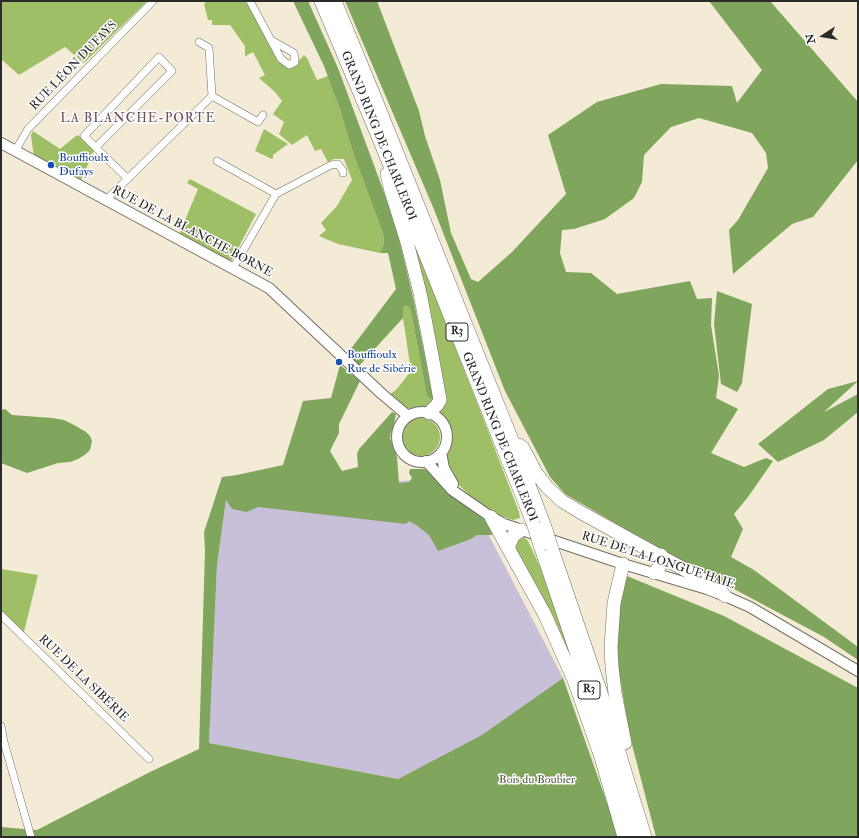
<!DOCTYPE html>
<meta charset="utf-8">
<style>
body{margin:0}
#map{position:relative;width:859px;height:838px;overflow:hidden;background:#f3ebd5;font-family:"IM FELL Double Pica",serif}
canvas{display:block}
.frame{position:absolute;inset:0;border:2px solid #2b2b2b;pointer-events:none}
.north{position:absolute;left:803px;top:16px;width:40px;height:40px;-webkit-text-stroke:3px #fff;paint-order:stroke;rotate:258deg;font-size:11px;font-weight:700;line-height:16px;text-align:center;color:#2b2b2b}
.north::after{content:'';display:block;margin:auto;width:14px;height:18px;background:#2b2b2b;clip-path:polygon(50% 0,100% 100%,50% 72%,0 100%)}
</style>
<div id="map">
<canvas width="859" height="838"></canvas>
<div class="frame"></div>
<div class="north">N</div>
</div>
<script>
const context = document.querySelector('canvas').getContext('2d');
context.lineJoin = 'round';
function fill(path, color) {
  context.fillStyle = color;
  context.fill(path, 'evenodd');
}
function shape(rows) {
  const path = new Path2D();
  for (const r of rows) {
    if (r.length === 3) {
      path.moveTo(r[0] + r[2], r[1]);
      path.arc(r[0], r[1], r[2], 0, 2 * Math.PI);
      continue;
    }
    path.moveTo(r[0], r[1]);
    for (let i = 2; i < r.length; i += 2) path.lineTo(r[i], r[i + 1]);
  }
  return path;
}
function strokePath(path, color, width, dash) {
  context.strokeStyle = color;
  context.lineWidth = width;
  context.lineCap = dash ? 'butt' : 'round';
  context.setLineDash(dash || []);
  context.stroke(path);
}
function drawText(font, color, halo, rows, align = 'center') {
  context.font = font + ' "IM FELL Double Pica",serif';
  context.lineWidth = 3;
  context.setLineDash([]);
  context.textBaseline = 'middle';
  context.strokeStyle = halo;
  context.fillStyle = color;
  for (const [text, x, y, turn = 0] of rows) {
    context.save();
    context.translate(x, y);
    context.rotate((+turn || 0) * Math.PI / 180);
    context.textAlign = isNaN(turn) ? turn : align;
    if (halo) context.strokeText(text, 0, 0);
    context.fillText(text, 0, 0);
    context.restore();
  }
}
const industrial = shape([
 [427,480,485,528,563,678,482,736,398,779,209,743,217,565,227,494,353,483]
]);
const green = shape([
 [1,1,147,1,84,63,65,47,19,75,1,59],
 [207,1,246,1,279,61,296,64,304,55,307,58,317,80,328,76,383,233,384,243,380,253,338,244,319,236,326,230,321,223,337,206,352,180,344,159,334,159,328,162,321,149,315,151,307,135,292,145,279,134,284,122,273,114,282,101,275,92,259,78,265,75,253,52,247,55,245,57,245,46,230,25,212,25,212,20,208,20,204,4],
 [264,129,288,144,273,155,273,158,272,159,255,151],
 [33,131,60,149,77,135,84,139,94,150,80,183,34,156,32,143,31,135],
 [190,179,256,214,232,260,228,260,179,235,198,189,187,183],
 [412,250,417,250,483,418,519,512,520,518,513,520,501,516,479,505,454,480,445,466,446,455,450,445,450,433,446,422,438,413],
 [404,306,410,308,411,312,427,395,434,401,426,409,406,408,387,396,396,390,411,371,403,318],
 [421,437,19],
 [524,537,528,541,542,571,572,655,577,679,512,550,519,538],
 [1,569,38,575,23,636,1,615]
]);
const forest = shape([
 [293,1,308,1,338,68,395,222,413,297,434,401,427,396,413,322,410,308,408,307,404,306,403,318,358,367,347,354,396,289,388,253,380,253,384,243,383,233,355,157,340,110,324,66],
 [345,1,377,1,419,111,425,136,440,180,451,233,471,279,478,282,512,252,566,194,548,135,597,102,661,84,732,86,737,103,762,70,709,1,770,1,858,102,858,160,813,217,792,224,733,274,729,230,738,220,768,168,766,153,752,133,699,118,671,127,644,155,642,182,634,198,605,219,574,229,562,230,560,253,566,272,591,273,617,294,690,281,697,299,712,298,711,325,719,376,716,398,738,409,711,453,744,467,766,458,773,461,748,497,734,514,743,529,731,557,754,570,858,647,858,660,824,637,661,550,565,494,550,477,505,391,433,207],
 [717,291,752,304,742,383,737,392,721,384,714,324],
 [340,365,360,381,339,424,339,433,330,451,342,471,358,467,357,454,359,449,392,412,396,414,394,424,391,432,390,438,397,457,399,483,409,482,412,478,409,473,410,469,425,469,488,523,493,528,492,535,477,535,471,539,438,551,429,535,416,525,409,521,406,524,258,507,247,512,232,509,226,500,217,565,209,743,398,779,482,735,563,678,619,837,1,837,1,827,37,830,150,772,199,749,205,551,204,532,222,477,237,475,283,465,303,401,331,398],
 [858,381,824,412,858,394,858,412,824,440,778,462,758,444,828,389],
 [5,409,12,415,52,418,64,420,76,426,86,432,90,436,92,441,90,450,86,454,78,459,70,462,58,463,27,473,1,463,1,410],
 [627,576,724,616,858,688,858,837,656,837,629,733,617,659,615,611]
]);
const street = shape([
 [250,1,281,59,289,65,295,62,294,53,271,40],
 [212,96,258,122,263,115],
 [96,147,172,71,159,57,84,136,128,179],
 [15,151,28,129,153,1],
 [217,161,276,194],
 [107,201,109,197,212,96,209,48,199,42],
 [233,268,276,194,331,165,338,164,343,171,343,173],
 [1,615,149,759],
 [1,726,4,742,31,837]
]);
const secondary = shape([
 [1,143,269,288,382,394,408,416],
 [422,437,25],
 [441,453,444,468,453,484],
 [426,461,452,490,491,517,504,524,623,564,707,589,725,596,750,607,858,671]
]);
const highway = shape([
 [321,1,380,141,533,523],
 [335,1,373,93,510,435,545,527],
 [387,174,391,191,407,242,420,293,433,361,440,400,437,405,429,413],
 [519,445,523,448,536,473,547,487,562,501,580,512,718,588,725,596],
 [491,517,545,615,574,680,601,757,624,837],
 [540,545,590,693,634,837],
 [508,548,513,536,521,530],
 [552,549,600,690,645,837],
 [623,564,614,603,611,647,612,667,615,693,625,743],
 [654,573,660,566,661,555]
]);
const highwayBridge = shape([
 [533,523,540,545],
 [545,527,552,549]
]);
const markers = [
 [51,165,4,"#1a4fb4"],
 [339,362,4,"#1a4fb4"]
];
const shields = [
 [457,332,22],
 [589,690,22]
];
const shieldNames = [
 ["R3",457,332],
 ["R3",589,690]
];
const streetNames = [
 ["RUE LÉON DUFAYS",74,66,-46],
 ["GRAND RING DE CHARLEROI",378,136,68],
 ["RUE DE LA BLANCHE BORNE",192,232,28],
 ["GRAND RING DE CHARLEROI",499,437,68],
 ["RUE DE LA LONGUE HAIE",658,561,18],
 ["RUE DE LA SIBÉRIE",83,679,44]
];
const transitNames = [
 ["Bouffioulx",59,158],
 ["Dufays",59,172],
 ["Bouffioulx",347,355],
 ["Rue de Sibérie",347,369]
];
const parkNames = [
 ["Bois du Boubier",537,780]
];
const neighbourhoodNames = [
 ["LA BLANCHE-PORTE",138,119]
];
fill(industrial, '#c8bfd8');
fill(green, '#9fbf67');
fill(forest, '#7fa65c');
strokePath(street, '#716e66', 8);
strokePath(secondary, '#716e66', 12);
strokePath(highway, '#716e66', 14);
strokePath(street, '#fff', 7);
strokePath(secondary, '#fff', 10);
strokePath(highway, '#fff', 13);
strokePath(highwayBridge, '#716e66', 14, []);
strokePath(highwayBridge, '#fff', 13);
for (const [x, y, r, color] of markers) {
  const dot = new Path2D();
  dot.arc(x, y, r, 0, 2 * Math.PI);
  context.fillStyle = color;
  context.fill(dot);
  strokePath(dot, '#fff', 1.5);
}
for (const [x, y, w] of shields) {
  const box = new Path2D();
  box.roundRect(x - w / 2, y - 9, w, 18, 3);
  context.fillStyle = '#fff';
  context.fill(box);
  strokePath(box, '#2b2b2b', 1);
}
drawText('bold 11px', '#2b2b2b', null, shieldNames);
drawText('12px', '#2b2b2b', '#fff', streetNames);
drawText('12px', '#164399', '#fff', transitNames, 'left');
drawText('12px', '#545f40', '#fff', parkNames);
context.letterSpacing = '1px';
drawText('13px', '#6b5060', '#fff', neighbourhoodNames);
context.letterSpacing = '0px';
</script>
